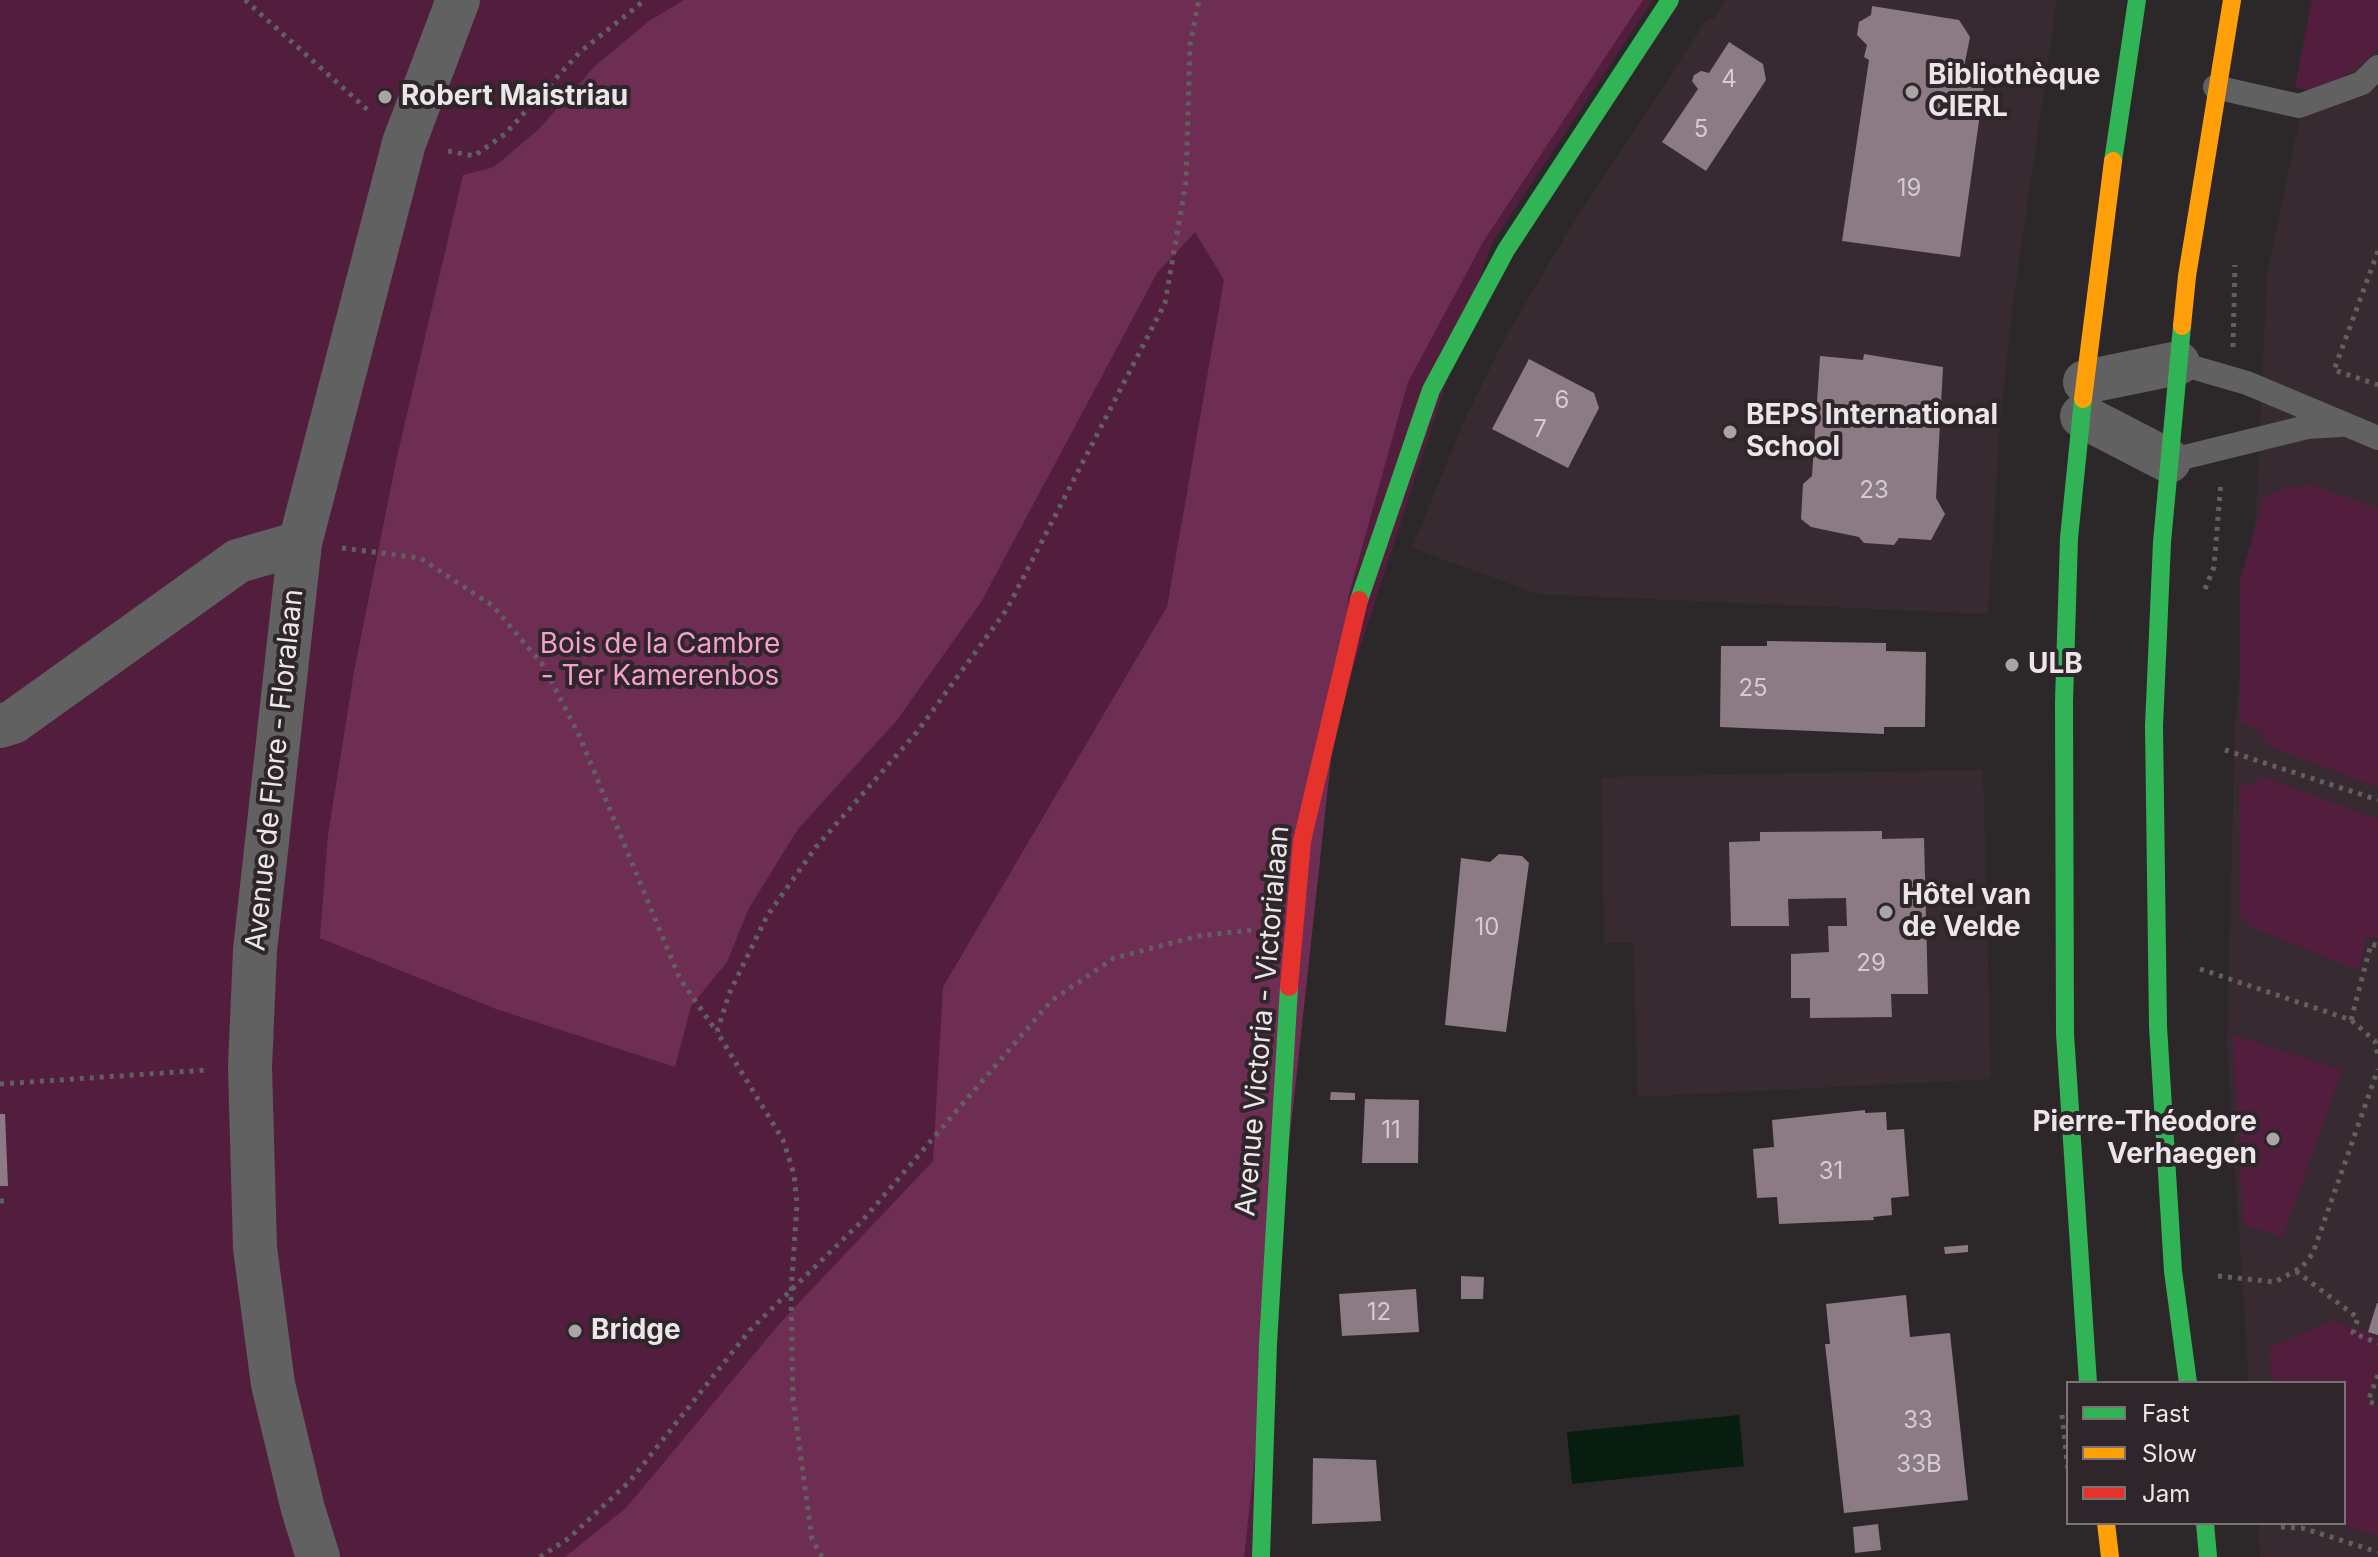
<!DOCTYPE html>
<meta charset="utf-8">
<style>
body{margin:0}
#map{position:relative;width:2378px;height:1557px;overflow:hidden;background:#2c282a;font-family:Inter,sans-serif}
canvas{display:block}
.legend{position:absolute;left:2066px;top:1381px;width:280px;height:144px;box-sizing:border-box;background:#2e262a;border:2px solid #7a7376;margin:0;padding:10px 14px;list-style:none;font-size:24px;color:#ece6e9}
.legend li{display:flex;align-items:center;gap:16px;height:40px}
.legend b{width:40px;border:2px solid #7a7376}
</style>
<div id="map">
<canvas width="2378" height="1557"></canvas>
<ul class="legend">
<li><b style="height:10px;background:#30b455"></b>Fast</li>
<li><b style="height:10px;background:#ff9f0a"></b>Slow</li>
<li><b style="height:10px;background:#e5322d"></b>Jam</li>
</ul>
</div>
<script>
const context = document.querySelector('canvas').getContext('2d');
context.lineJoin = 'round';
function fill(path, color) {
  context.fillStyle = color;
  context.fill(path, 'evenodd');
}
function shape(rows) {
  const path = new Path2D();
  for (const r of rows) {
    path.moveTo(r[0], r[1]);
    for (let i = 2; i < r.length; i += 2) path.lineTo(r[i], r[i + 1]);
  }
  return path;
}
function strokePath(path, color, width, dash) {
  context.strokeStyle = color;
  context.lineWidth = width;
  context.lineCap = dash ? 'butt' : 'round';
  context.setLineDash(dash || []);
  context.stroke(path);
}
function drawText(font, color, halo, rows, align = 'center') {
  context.font = font + ' Inter,sans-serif';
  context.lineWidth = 8;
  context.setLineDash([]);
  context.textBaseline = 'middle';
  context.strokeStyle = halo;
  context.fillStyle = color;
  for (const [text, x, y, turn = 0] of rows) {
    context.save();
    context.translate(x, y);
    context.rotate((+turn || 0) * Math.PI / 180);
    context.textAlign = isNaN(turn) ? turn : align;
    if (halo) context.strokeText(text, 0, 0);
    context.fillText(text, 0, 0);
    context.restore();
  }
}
const built = shape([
 [1725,0,2057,0,2013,304,2000,424,1988,614,1538,594,1412,548,1464,421,1504,340,1564,238,1707,19,1714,18],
 [2325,0,2378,0,2378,1557,2260,1557,2258,1523,2344,1523,2344,1383,2249,1383,2227,1045,2235,725,2256,516,2267,273],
 [1983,770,1991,1079,1638,1097,1633,943,1604,943,1601,777]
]);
const green = shape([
 [0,0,1653,0,1491,245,1293,854,1257,1557,0,1557],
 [2312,0,2378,0,2378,48,2368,59,2319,93,2295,87],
 [2311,485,2378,508,2378,787,2268,746,2261,732,2240,721,2240,580,2264,497,2284,488],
 [2261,776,2378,819,2378,939,2367,936,2358,970,2256,929,2246,923,2240,914,2239,785,2251,785],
 [2233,1035,2342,1070,2283,1237,2243,1224],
 [2331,1321,2368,1332,2378,1339,2378,1375,2368,1401,2378,1405,2378,1536,2338,1523,2344,1523,2344,1383,2272,1383,2269,1348]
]);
const forest = shape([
 [684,0,1643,0,1483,242,1408,382,1349,594,1244,1557,565,1557,626,1508,781,1322,933,1161,943,987,1167,607,1224,280,1195,232,1157,273,981,602,897,720,798,829,749,908,727,962,691,1006,675,1067,496,1009,320,938,328,835,354,672,397,457,463,175,494,167,538,130,595,66,649,21]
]);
const water = shape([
 [1739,1415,1744,1466,1572,1484,1567,1432]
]);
const building = shape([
 [1872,6,1959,20,1970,37,1964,67,1986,71,1960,257,1842,241,1869,60,1864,57,1867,45,1857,35,1859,22,1871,15],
 [1729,42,1763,64,1766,80,1706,171,1662,142,1698,89,1692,81,1694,75,1701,71,1709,73],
 [1864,354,1943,367,1936,498,1945,514,1931,540,1899,538,1894,545,1864,543,1859,537,1811,527,1801,519,1803,484,1812,476,1820,356,1863,360],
 [1529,359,1594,393,1599,408,1568,468,1492,429],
 [1767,641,1886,643,1886,651,1926,652,1925,727,1884,727,1884,734,1720,727,1721,646,1767,646],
 [1882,831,1882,839,1924,838,1928,994,1891,994,1892,1017,1810,1018,1810,998,1791,998,1791,954,1829,952,1828,926,1847,926,1846,898,1788,899,1789,926,1731,926,1729,842,1760,841,1760,832],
 [1499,854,1522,856,1529,863,1506,1032,1445,1025,1461,858,1490,862],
 [1331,1092,1355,1093,1355,1100,1330,1100],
 [1365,1099,1419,1100,1418,1163,1362,1163],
 [1865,1110,1865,1113,1886,1112,1887,1130,1904,1129,1909,1196,1891,1198,1892,1215,1873,1217,1874,1220,1779,1224,1777,1197,1757,1198,1753,1149,1774,1147,1772,1120],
 [0,1114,5,1114,8,1186,0,1186],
 [1968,1245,1968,1252,1945,1254,1944,1247],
 [1461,1276,1484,1277,1483,1299,1461,1299],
 [1416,1289,1419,1332,1342,1336,1339,1294],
 [1906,1295,1910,1337,1950,1333,1968,1500,1844,1513,1825,1344,1830,1344,1826,1304],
 [2377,1303,2378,1303,2378,1335,2368,1332],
 [1313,1458,1376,1460,1381,1521,1312,1524],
 [1878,1524,1881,1550,1855,1553,1853,1527]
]);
const path = shape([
 [245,0,370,112],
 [448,151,474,156,505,134,580,52,645,0],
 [2378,251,2334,370,2378,385],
 [2233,347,2235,265],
 [342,548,420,558,493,606,543,665,579,735,680,979,717,1032],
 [2205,589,2214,567,2221,481],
 [2225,750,2378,800],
 [2200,969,2351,1020,2375,1041,2378,1057],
 [2351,1020,2371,944,2378,946],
 [0,1084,207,1070],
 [0,1201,8,1201],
 [2296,1271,2358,1318,2353,1333,2378,1343],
 [2218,1276,2275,1282,2302,1267,2313,1253,2378,1069],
 [2378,1375,2368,1401,2378,1405],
 [2062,1415,2068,1470],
 [2281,1527,2302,1528,2378,1552],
 [540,1557,569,1538,630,1481,750,1330,862,1221,1051,1001,1114,958,1198,936,1252,930],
 [822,1557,812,1539,793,1400,791,1293,797,1204,794,1174,783,1140,717,1032,729,994,767,916,816,847,917,732,1007,609,1165,303,1186,182,1190,45,1199,0]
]);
const lane = shape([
 [2215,87,2299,106,2362,83,2378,67],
 [2178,363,2247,383,2378,438],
 [2169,461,2307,427,2340,425]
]);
const street = shape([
 [2085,382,2178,363],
 [2082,416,2169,461],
 [0,726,13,722,238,561,300,543],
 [318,1557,303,1509,273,1384,255,1248,250,1067,255,950,300,543,404,143,458,0]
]);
const fast = shape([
 [2113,161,2137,0],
 [2182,326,2162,542,2154,726,2158,1026,2173,1271,2188,1383],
 [2083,399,2069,538,2064,702,2065,1034,2088,1383],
 [1359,600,1431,390,1506,250,1670,0],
 [2205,1523,2208,1557],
 [1261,1557,1268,1344,1289,987]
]);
const slow = shape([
 [2182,326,2187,276,2232,0],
 [2083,399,2113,161],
 [2106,1523,2110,1557]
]);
const jam = shape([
 [1289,987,1302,841,1359,600]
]);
const markers = [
 [1912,92,8,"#a9a4a6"],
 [385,97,8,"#a9a4a6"],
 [1730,432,8,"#a9a4a6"],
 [2012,665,8,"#a9a4a6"],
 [1886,912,8,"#a9a4a6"],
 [2273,1139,8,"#a9a4a6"],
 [575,1331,8,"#a9a4a6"]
];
const numberNames = [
 ["4",1729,80],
 ["5",1701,130],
 ["19",1909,189],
 ["6",1562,401],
 ["7",1540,430],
 ["23",1874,491],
 ["25",1753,689],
 ["10",1487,928],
 ["29",1871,964],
 ["11",1391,1131],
 ["31",1831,1172],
 ["12",1379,1313],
 ["33",1918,1421],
 ["33B",1919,1465]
];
const poiNames = [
 ["Bibliothèque",1928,76],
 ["CIERL",1928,108],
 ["Robert Maistriau",401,97],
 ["BEPS International",1746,416],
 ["School",1746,448],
 ["ULB",2028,665],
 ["Hôtel van",1902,896],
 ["de Velde",1902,928],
 ["Pierre-Théodore",2257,1123,"right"],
 ["Verhaegen",2257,1155,"right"],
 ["Bridge",591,1331]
];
const parkNames = [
 ["Bois de la Cambre",660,645],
 ["- Ter Kamerenbos",660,677]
];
const streetNames = [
 ["Avenue de Flore - Floralaan",275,770,-84],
 ["Avenue Victoria - Victorialaan",1263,1021,-85]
];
fill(built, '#372b31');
fill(green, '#531e3e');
fill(forest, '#6e2e54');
fill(water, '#061d10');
fill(building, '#8c7a84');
strokePath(path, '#615f60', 5, [4, 6]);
strokePath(lane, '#606160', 24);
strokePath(street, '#606160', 44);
strokePath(fast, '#30b455', 18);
strokePath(slow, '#ff9f0a', 18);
strokePath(jam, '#e5322d', 18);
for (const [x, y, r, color] of markers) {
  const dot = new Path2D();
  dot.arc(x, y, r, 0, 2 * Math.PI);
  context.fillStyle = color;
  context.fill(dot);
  strokePath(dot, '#2e262a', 3);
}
drawText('24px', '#d4cbd0', null, numberNames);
drawText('bold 28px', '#ece6e9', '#2e262a', poiNames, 'left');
drawText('28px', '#f49fcd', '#2e262a', parkNames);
drawText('28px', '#ece6e9', '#2e262a', streetNames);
</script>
